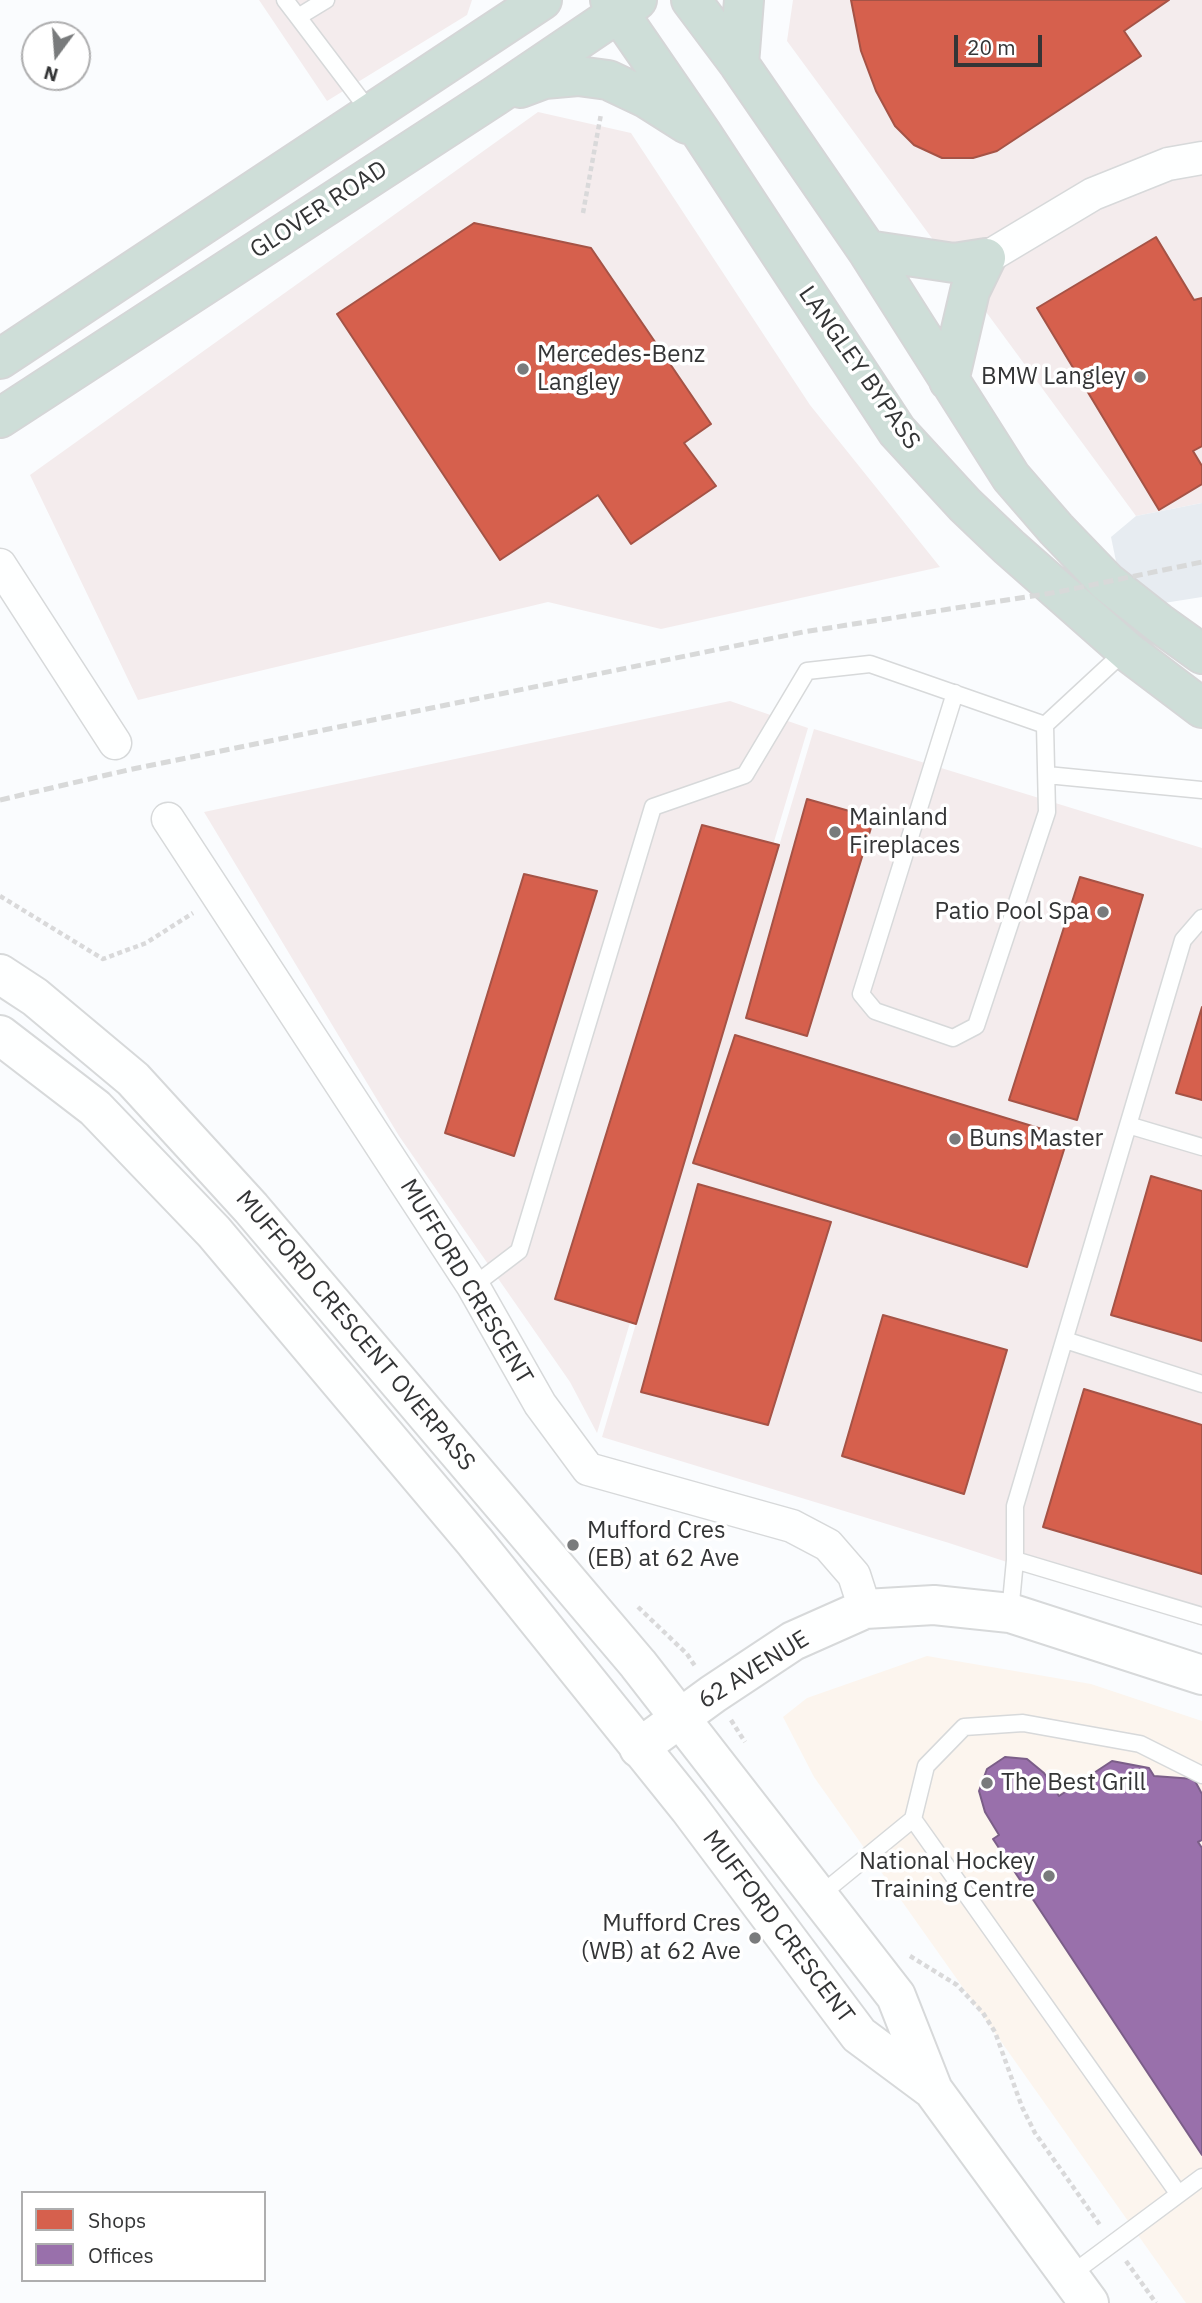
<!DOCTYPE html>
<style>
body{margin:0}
#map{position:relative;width:1202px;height:2303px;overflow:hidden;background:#fafcfe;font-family:"IBM Plex Sans",sans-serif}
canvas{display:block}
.legend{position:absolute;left:21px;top:2191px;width:245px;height:91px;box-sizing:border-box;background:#fff;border:2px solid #aeaeaf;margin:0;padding:9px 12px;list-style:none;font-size:21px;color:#343536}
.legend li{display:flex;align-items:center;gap:14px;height:35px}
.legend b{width:35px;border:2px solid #aeaeaf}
.north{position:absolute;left:21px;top:21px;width:70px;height:70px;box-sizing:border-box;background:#fff;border:2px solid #aeaeaf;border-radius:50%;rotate:196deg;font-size:19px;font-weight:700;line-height:28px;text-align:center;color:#343536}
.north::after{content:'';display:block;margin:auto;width:24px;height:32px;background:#797b7c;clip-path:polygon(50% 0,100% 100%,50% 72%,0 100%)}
.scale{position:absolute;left:954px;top:35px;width:88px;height:32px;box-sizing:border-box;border:4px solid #343536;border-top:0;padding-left:9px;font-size:21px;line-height:24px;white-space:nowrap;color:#343536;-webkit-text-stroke:5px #fff;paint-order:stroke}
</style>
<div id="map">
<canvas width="1202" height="2303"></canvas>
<ul class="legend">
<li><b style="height:19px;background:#d6604d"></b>Shops</li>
<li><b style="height:19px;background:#9970ab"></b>Offices</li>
</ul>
<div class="north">N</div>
<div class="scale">20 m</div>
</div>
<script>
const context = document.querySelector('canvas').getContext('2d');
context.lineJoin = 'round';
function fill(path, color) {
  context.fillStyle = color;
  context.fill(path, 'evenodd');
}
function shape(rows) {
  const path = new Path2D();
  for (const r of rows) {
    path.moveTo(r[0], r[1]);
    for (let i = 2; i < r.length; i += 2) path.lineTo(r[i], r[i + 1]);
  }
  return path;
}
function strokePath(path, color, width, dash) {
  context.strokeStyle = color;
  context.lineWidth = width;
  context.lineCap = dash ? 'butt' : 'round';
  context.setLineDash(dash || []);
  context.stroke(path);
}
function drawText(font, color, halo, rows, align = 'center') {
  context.font = font + ' "IBM Plex Sans",sans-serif';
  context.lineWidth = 7;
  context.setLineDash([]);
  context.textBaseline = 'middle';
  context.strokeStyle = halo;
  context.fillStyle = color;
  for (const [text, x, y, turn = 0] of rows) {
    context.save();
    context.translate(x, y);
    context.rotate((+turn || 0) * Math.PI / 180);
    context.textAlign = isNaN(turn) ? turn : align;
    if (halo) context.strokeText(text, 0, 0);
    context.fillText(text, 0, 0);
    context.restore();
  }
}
const commercial = shape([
 [259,0,472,0,467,15,327,101],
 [793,0,1202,0,1202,503,1136,516,787,41],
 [538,112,631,133,810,405,940,567,661,629,548,602,138,700,30,475],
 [730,701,808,728,597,1433,570,1382,399,1136,204,812],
 [814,729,1202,848,1202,1626,949,1543,602,1437]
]);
const industrial = shape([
 [927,1656,1091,1684,1202,1721,1202,2303,1186,2303,814,1777,783,1717,807,1698]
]);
const built = shape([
 [1202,503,1202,597,1164,603,1117,566,1111,537,1136,516]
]);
const shops = shape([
 [851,0,1169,0,1124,31,1141,56,997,151,973,158,942,158,914,145,895,126,876,91,861,51,851,0],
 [474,223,591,248,711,424,684,443,716,486,631,544,598,495,500,560,337,314,474,223],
 [1156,237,1194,300,1202,298,1202,446,1193,451,1202,466,1202,484,1159,510,1037,308,1156,237],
 [807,799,874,818,807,1036,746,1018,807,799],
 [702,825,779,845,636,1324,555,1299,702,825],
 [524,874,597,891,514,1156,445,1133,524,874],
 [1080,877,1143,895,1077,1120,1009,1100,1080,877],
 [1202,1007,1202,1100,1176,1093,1202,1007],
 [735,1035,1068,1137,1027,1267,693,1163,735,1035],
 [1151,1176,1202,1191,1202,1341,1111,1315,1151,1176],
 [698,1184,831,1222,768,1425,641,1392,698,1184],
 [883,1315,1007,1350,964,1494,842,1456,883,1315],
 [1084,1389,1202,1425,1202,1574,1043,1527,1084,1389]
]);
const offices = shape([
 [1005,1757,1027,1759,1044,1773,1059,1796,1112,1761,1149,1768,1154,1776,1194,1779,1202,1794,1202,1840,1198,1842,1202,1848,1202,2155,993,1839,999,1835,985,1812,979,1791,987,1769,1005,1757]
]);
const path = shape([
 [583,213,601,114],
 [0,896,103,959,146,943,193,913],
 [638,1607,687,1654,695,1666],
 [731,1720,745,1742],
 [910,1956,957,1985,983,2013,995,2032,1022,2107,1035,2133,1100,2225],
 [1126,2261,1156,2303]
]);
const service = shape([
 [285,0,298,17],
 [326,0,298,17,370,112],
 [955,693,861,994,875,1011,953,1038,976,1026,1047,812,1045,725],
 [1047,775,1202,790],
 [1128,1125,1202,1147],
 [473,1286,519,1251,653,807,745,775,807,671,870,664,1045,725,1126,650],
 [1065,1340,1202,1384],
 [1015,1560,1202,1616],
 [1010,1613,1015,1560,1015,1506,1183,940,1202,918],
 [819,1896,913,1819],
 [1178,2193,913,1819,926,1766,964,1727,1023,1723,1140,1744,1202,1775],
 [1069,2276,1202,2177]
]);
const minor = shape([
 [986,258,1093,194,1168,164,1202,158],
 [0,565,115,743],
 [168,819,473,1286,540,1404,588,1469,792,1526,828,1545,854,1575,865,1609]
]);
const tertiary = shape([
 [639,1748,713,1694,793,1641,865,1609,934,1605,1010,1613,1202,1675]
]);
const secondary = shape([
 [0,974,35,997,133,1079,251,1208,638,1664,896,1996,933,2090,1089,2303],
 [0,1035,95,1108,214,1232,475,1542,689,1808,859,2035,933,2090]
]);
const trunk = shape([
 [610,0,702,134,897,431,965,505,1009,547,1128,652,1202,708],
 [691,0,739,64,867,250,1011,477,1056,529,1107,582,1159,623,1202,654],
 [739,64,744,0],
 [520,88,544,79,578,76,608,80,646,98,687,124],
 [867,250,954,263,986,258],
 [0,359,542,0],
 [949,381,970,291,986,258],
 [0,418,495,96,637,0]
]);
const rail = shape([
 [0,800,128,770,803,632,1058,592,1202,562]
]);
const markers = [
 [523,369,7,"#797b7c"],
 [1140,377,7,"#797b7c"],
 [835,832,7,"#797b7c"],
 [1103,912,7,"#797b7c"],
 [955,1139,7,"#797b7c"],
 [573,1545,7,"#797b7c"],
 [987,1783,7,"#797b7c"],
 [1049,1876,7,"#797b7c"],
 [755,1938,7,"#797b7c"]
];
const streetNames = [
 ["GLOVER ROAD",319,210,-33],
 ["LANGLEY BYPASS",859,368,55],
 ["MUFFORD CRESCENT",466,1282,59],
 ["MUFFORD CRESCENT OVERPASS",355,1331,50],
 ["62 AVENUE",754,1670,-32],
 ["MUFFORD CRESCENT",778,1927,53]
];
const poiNames = [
 ["Mercedes-Benz",537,355],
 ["Langley",537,383],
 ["BMW Langley",1126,377,"right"],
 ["Mainland",849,818],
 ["Fireplaces",849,846],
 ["Patio Pool Spa",1089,912,"right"],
 ["Buns Master",969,1139],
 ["Mufford Cres",587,1531],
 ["(EB) at 62 Ave",587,1559],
 ["The Best Grill",1001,1783],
 ["National Hockey",1035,1862,"right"],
 ["Training Centre",1035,1890,"right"],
 ["Mufford Cres",741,1924,"right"],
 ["(WB) at 62 Ave",741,1952,"right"]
];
fill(commercial, '#f4eced');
fill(industrial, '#fcf5ee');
fill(built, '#e7ecf1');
fill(shops, '#d6604d');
strokePath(shops, '#a55346', 2);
fill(offices, '#9970ab');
strokePath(offices, '#7b5e88', 2);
strokePath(service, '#d7d9da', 19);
strokePath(minor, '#d7d9da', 35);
strokePath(tertiary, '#d7d9da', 42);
strokePath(secondary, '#d7d9da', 42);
strokePath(trunk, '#d5d6d7', 42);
strokePath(path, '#d9d9da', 4.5, [5, 3.5]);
strokePath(service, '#feffff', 16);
strokePath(minor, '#feffff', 32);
strokePath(tertiary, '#feffff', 38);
strokePath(secondary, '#feffff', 38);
strokePath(trunk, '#ceded8', 38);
strokePath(rail, '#d8d9d9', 5, [10, 5]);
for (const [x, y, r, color] of markers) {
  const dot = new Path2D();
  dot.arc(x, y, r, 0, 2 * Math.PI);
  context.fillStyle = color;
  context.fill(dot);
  strokePath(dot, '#fff', 2.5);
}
drawText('24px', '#343536', '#fff', streetNames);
drawText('24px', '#343536', '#fff', poiNames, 'left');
</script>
